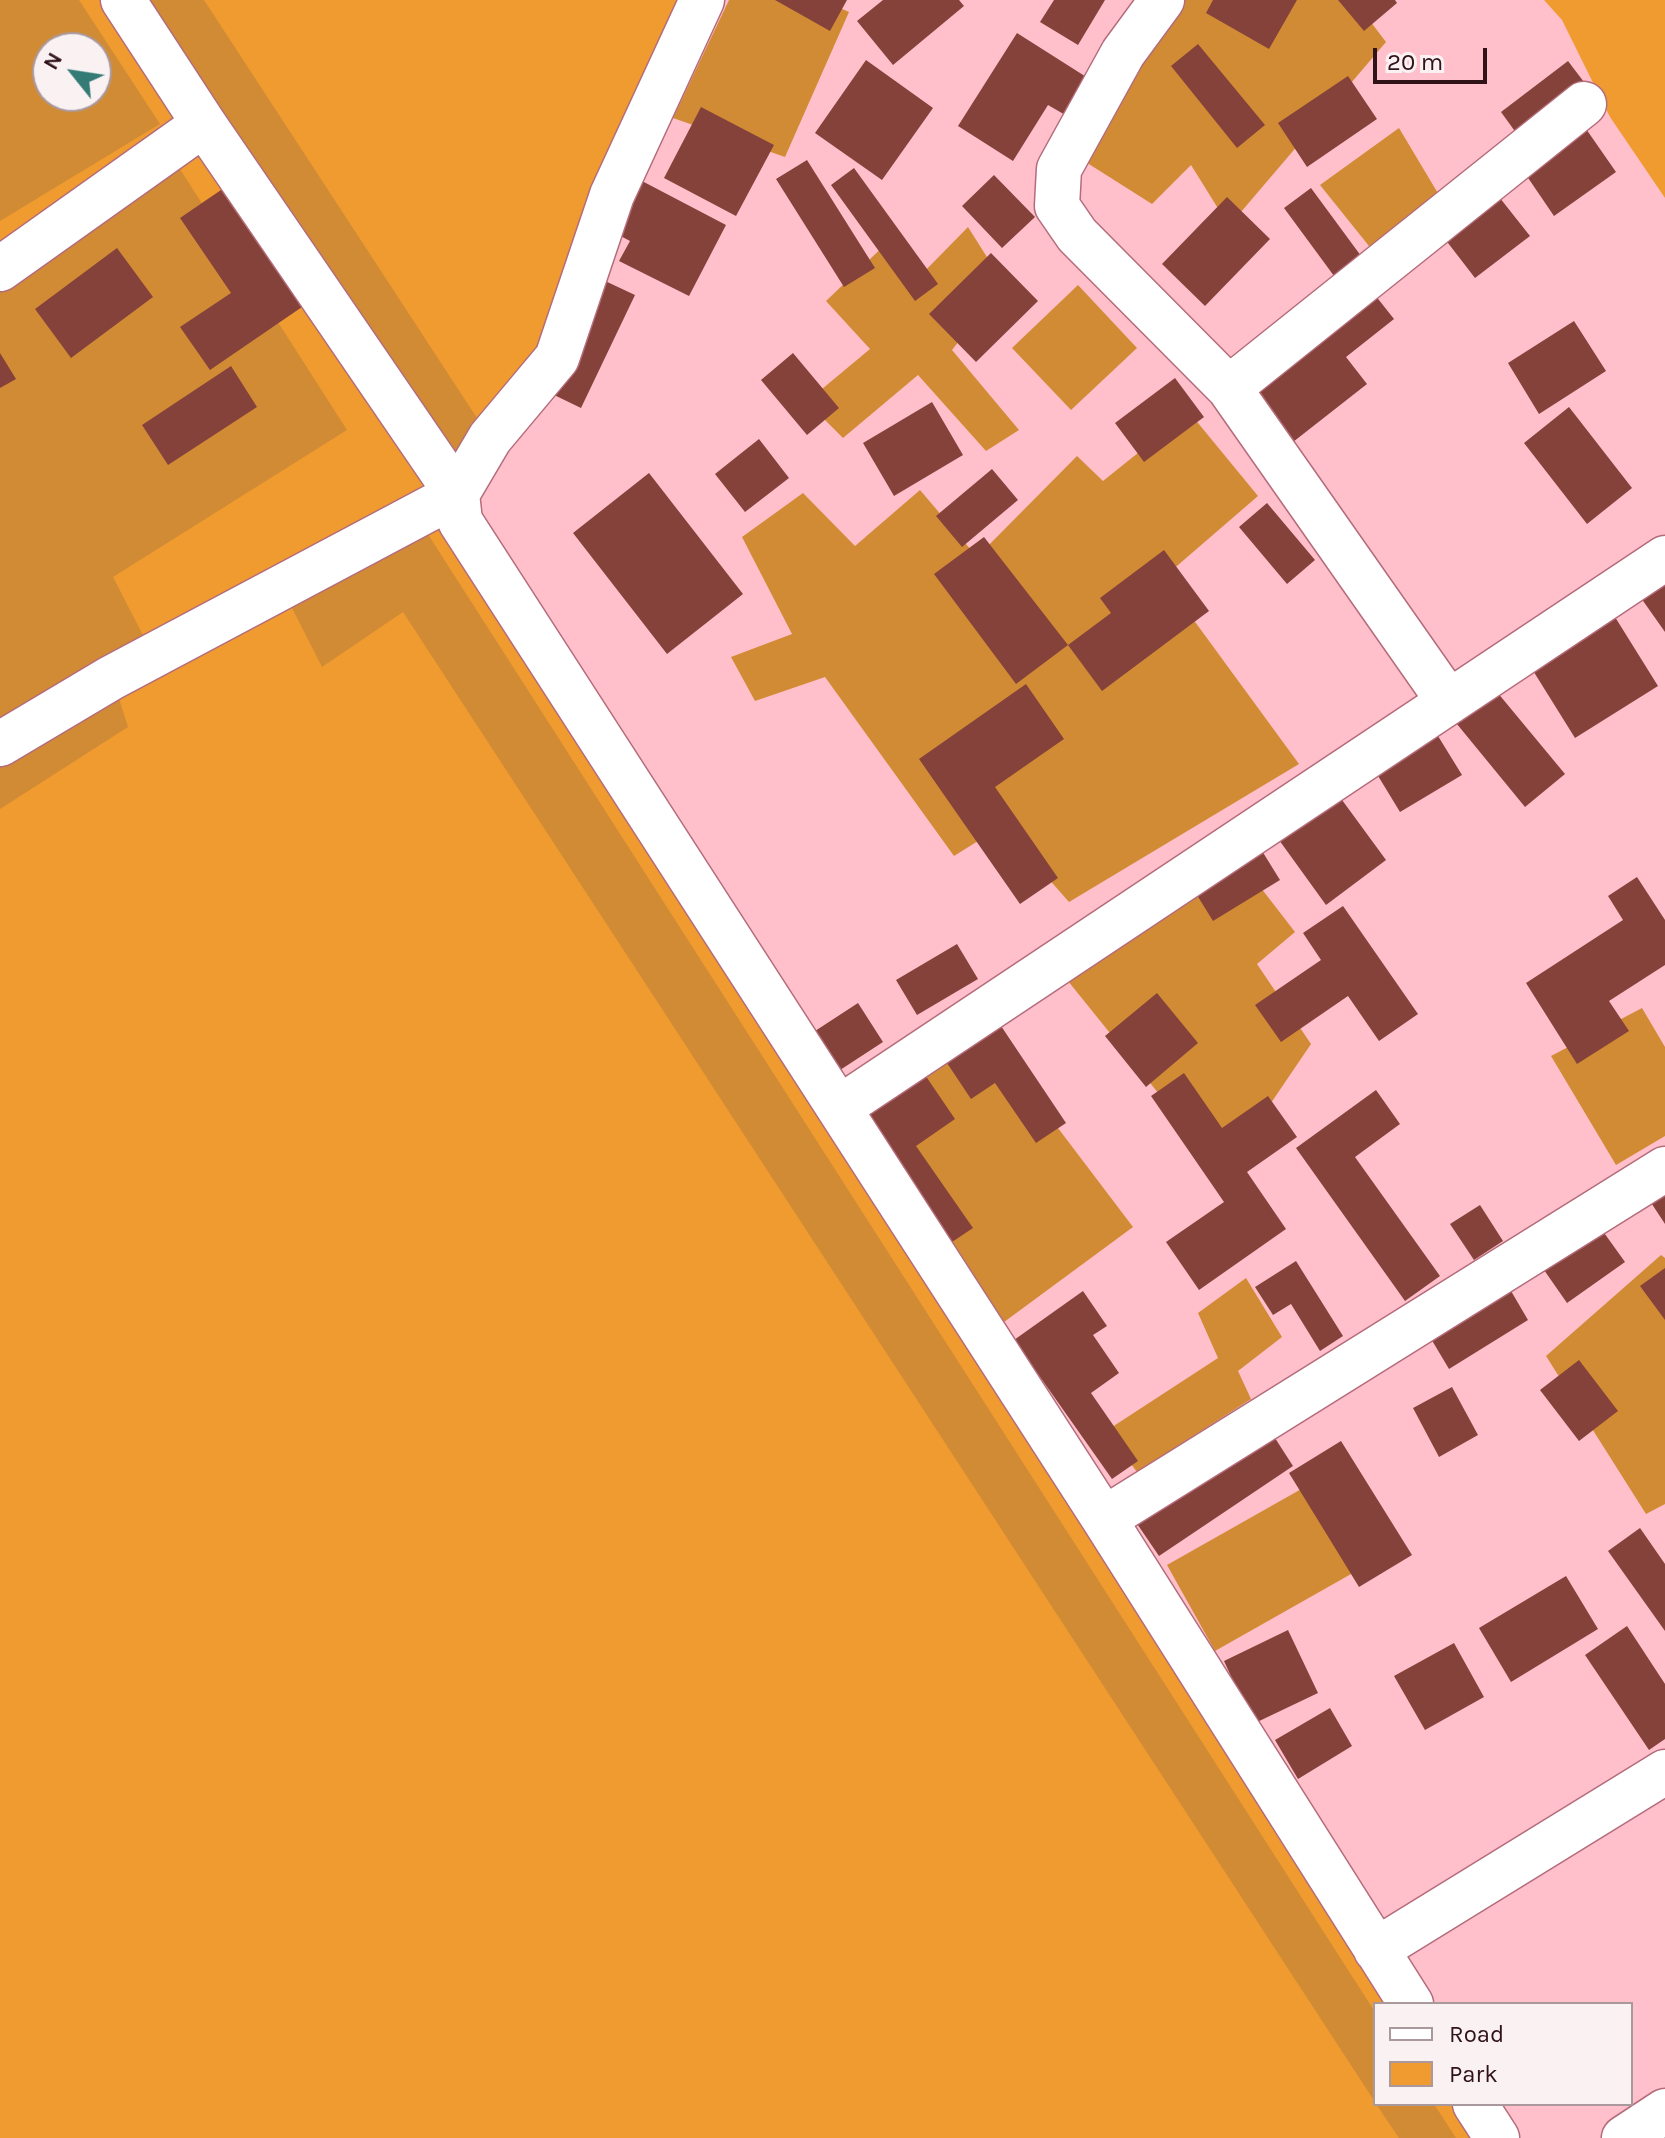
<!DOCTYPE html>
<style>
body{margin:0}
#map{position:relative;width:1665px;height:2138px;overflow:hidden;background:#ffbfcb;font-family:Karla,sans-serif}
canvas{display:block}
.legend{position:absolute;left:1373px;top:2002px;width:260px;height:104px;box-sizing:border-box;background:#faf1f3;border:2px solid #a9989c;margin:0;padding:10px 14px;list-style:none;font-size:24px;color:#2f1319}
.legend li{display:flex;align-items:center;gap:16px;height:40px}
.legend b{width:40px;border:2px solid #a9989c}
.north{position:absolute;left:32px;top:32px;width:80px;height:80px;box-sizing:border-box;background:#faf1f3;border:2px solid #a9989c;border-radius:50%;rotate:300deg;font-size:22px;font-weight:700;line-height:32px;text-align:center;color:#2f1319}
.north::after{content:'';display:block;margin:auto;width:28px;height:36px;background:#337b74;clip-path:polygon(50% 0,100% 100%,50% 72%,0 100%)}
.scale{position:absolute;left:1373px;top:48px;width:114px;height:36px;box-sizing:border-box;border:4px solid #2f1319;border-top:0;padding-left:10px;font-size:24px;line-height:28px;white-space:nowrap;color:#2f1319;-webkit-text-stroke:6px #faf1f3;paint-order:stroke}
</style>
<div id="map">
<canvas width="1665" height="2138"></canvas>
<ul class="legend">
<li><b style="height:10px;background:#fff"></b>Road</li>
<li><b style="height:22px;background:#f09b30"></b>Park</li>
</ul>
<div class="north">N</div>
<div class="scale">20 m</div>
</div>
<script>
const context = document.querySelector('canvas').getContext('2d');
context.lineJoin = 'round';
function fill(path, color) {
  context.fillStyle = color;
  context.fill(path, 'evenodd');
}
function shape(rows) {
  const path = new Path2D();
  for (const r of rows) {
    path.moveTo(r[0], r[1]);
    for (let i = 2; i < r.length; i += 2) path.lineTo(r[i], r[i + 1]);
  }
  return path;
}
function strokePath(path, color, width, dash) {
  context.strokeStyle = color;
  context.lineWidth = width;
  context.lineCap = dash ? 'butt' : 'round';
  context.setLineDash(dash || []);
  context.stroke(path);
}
const green = shape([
 [0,0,702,0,557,358,441,496,1405,2004,1375,2004,1375,2104,1469,2104,1491,2138,0,2138],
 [48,48,96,48,96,96,48,96],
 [1544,0,1665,0,1665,198,1610,117,1562,20]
]);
const forest = shape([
 [0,0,79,0,160,124,0,221],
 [48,48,96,48,96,96,48,96],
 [121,0,204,0,490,438,441,496],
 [729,0,822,0,849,12,785,157,673,118],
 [1163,0,1354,0,1386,42,1229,226,1191,165,1152,204,1062,147],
 [1399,128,1442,200,1377,256,1320,185],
 [178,166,347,430,113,577,147,643,0,725,0,287],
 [968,227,1004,284,952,350,1019,430,986,451,918,375,843,438,802,397,810,399,870,349,826,301,890,240,918,278],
 [1078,285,1137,348,1071,410,1012,348],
 [1189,412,1258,496,1163,578,1299,764,1069,902,1002,826,954,856,825,677,755,701,731,657,792,634,742,537,803,493,855,546,920,490,977,557,1077,456,1103,481],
 [422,525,1375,2012,1375,2102,403,612,322,667,290,604],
 [115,686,128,727,0,809,0,753],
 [1244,866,1295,932,1257,964,1311,1044,1254,1128,1196,1140,1064,976],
 [1642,1008,1665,1047,1665,1136,1616,1165,1551,1056],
 [989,1037,1133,1227,1000,1325,854,1117],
 [1661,1255,1665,1258,1665,1504,1646,1514,1546,1356],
 [1246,1278,1282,1337,1238,1371,1251,1399,1137,1472,1106,1431,1218,1358,1198,1313],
 [1319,1479,1367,1565,1215,1651,1167,1565],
 [1376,2104,1434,2104,1456,2138,1399,2138]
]);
const building = shape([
 [775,0,847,0,830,31],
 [883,0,959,0,964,6,893,65,857,21],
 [1054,0,1105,0,1078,45,1040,22],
 [1213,0,1297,0,1269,49,1206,13],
 [1338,0,1395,0,1397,3,1364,31],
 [1017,33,1091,80,1067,116,1048,105,1013,161,958,126],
 [1198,44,1265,125,1237,148,1171,66],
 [866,60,933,108,882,180,815,133],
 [1568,61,1590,90,1522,141,1501,112],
 [1348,76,1377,119,1307,167,1278,123],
 [701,107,774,145,736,216,664,178],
 [1584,126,1616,172,1554,216,1522,169],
 [807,160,875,268,844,287,776,179],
 [854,168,938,284,915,301,831,185],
 [994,175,1035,217,1002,248,962,206],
 [642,181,726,225,689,296,619,261,630,241,615,233],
 [1311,188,1364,260,1337,280,1284,208],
 [1492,188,1530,236,1475,278,1438,230],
 [221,190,302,307,210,370,180,327,231,293,180,218],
 [1227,197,1270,239,1205,306,1162,264],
 [117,248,153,297,71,358,35,309],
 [991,253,1038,301,976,362,929,314],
 [603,280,635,295,581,408,550,393],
 [1375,295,1394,319,1346,357,1367,384,1293,442,1253,391],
 [1574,321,1606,371,1539,414,1508,363],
 [0,353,16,379,0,388],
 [793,353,839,408,807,435,761,380],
 [231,366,257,407,168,465,142,425],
 [1175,378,1204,417,1144,462,1115,423],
 [932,402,963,455,894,496,863,443],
 [1569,407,1632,488,1587,524,1524,443],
 [759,439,789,478,745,512,715,474],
 [992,469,1018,500,962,547,936,516],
 [649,473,743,594,667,654,573,533],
 [1267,503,1315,560,1287,584,1239,527],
 [984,537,1068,645,1016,684,934,574],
 [1164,550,1209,611,1102,691,1068,645,1111,613,1100,598],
 [1665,581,1665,632,1641,598],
 [1615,617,1658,686,1575,738,1532,669],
 [1026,684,1064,739,995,787,1058,878,1020,904,919,759],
 [1492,686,1565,774,1525,807,1452,718],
 [1430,723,1462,775,1400,812,1369,761],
 [1334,789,1386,860,1326,905,1274,833],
 [1254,838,1280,880,1213,921,1187,879],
 [1637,877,1665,920,1665,965,1609,1001,1629,1031,1577,1064,1526,983,1623,920,1608,896],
 [1343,906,1418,1014,1379,1041,1348,996,1281,1042,1255,1005,1321,960,1303,933],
 [957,944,978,979,917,1015,896,980],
 [1157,993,1198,1043,1146,1087,1105,1036],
 [858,1003,883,1042,837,1072,812,1033],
 [993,1014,1066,1123,1036,1143,995,1083,971,1099,939,1051],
 [923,1072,955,1119,916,1146,973,1228,952,1242,863,1113],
 [1184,1073,1222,1128,1268,1096,1297,1137,1247,1172,1286,1229,1199,1290,1166,1242,1224,1202,1151,1096],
 [1376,1090,1400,1124,1355,1157,1440,1276,1405,1301,1296,1148],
 [1665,1183,1665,1224,1646,1195],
 [1480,1205,1503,1241,1474,1260,1450,1224],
 [1592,1216,1625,1262,1567,1303,1535,1257],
 [1296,1261,1343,1336,1320,1351,1291,1304,1273,1315,1255,1287],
 [1665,1268,1665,1320,1640,1286],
 [1504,1279,1528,1320,1449,1369,1424,1327],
 [1083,1291,1107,1326,1093,1335,1119,1373,1091,1393,1138,1461,1112,1479,1014,1340],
 [1579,1360,1618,1411,1579,1441,1540,1390],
 [1452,1387,1478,1435,1439,1457,1413,1408],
 [1264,1421,1293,1466,1159,1556,1129,1512],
 [1341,1441,1412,1555,1359,1587,1289,1473],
 [1640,1528,1665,1564,1665,1631,1608,1551],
 [1566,1576,1598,1629,1511,1682,1479,1628],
 [1627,1626,1665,1684,1665,1739,1649,1750,1585,1655],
 [1288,1630,1318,1693,1253,1724,1224,1661],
 [1454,1643,1484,1697,1425,1730,1394,1676],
 [1330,1708,1352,1746,1298,1779,1275,1740]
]);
const minor = shape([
 [123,0,204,124,457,494,460,521,1104,1519,1411,2004],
 [1162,0,1123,53,1059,169,1057,206,1077,235,1229,388,1449,702],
 [0,269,204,124],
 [1229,388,1584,104],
 [0,744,111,678,457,494,490,438,557,358,612,195,702,0],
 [839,1108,1665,558],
 [1104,1519,1665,1169],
 [1376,1950,1665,1772],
 [1475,2104,1497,2138],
 [1624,2138,1665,2111]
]);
fill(green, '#f09b30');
fill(forest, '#d28b35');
fill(building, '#85423b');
strokePath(minor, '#b46c7b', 47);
strokePath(minor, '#fff', 44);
</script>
